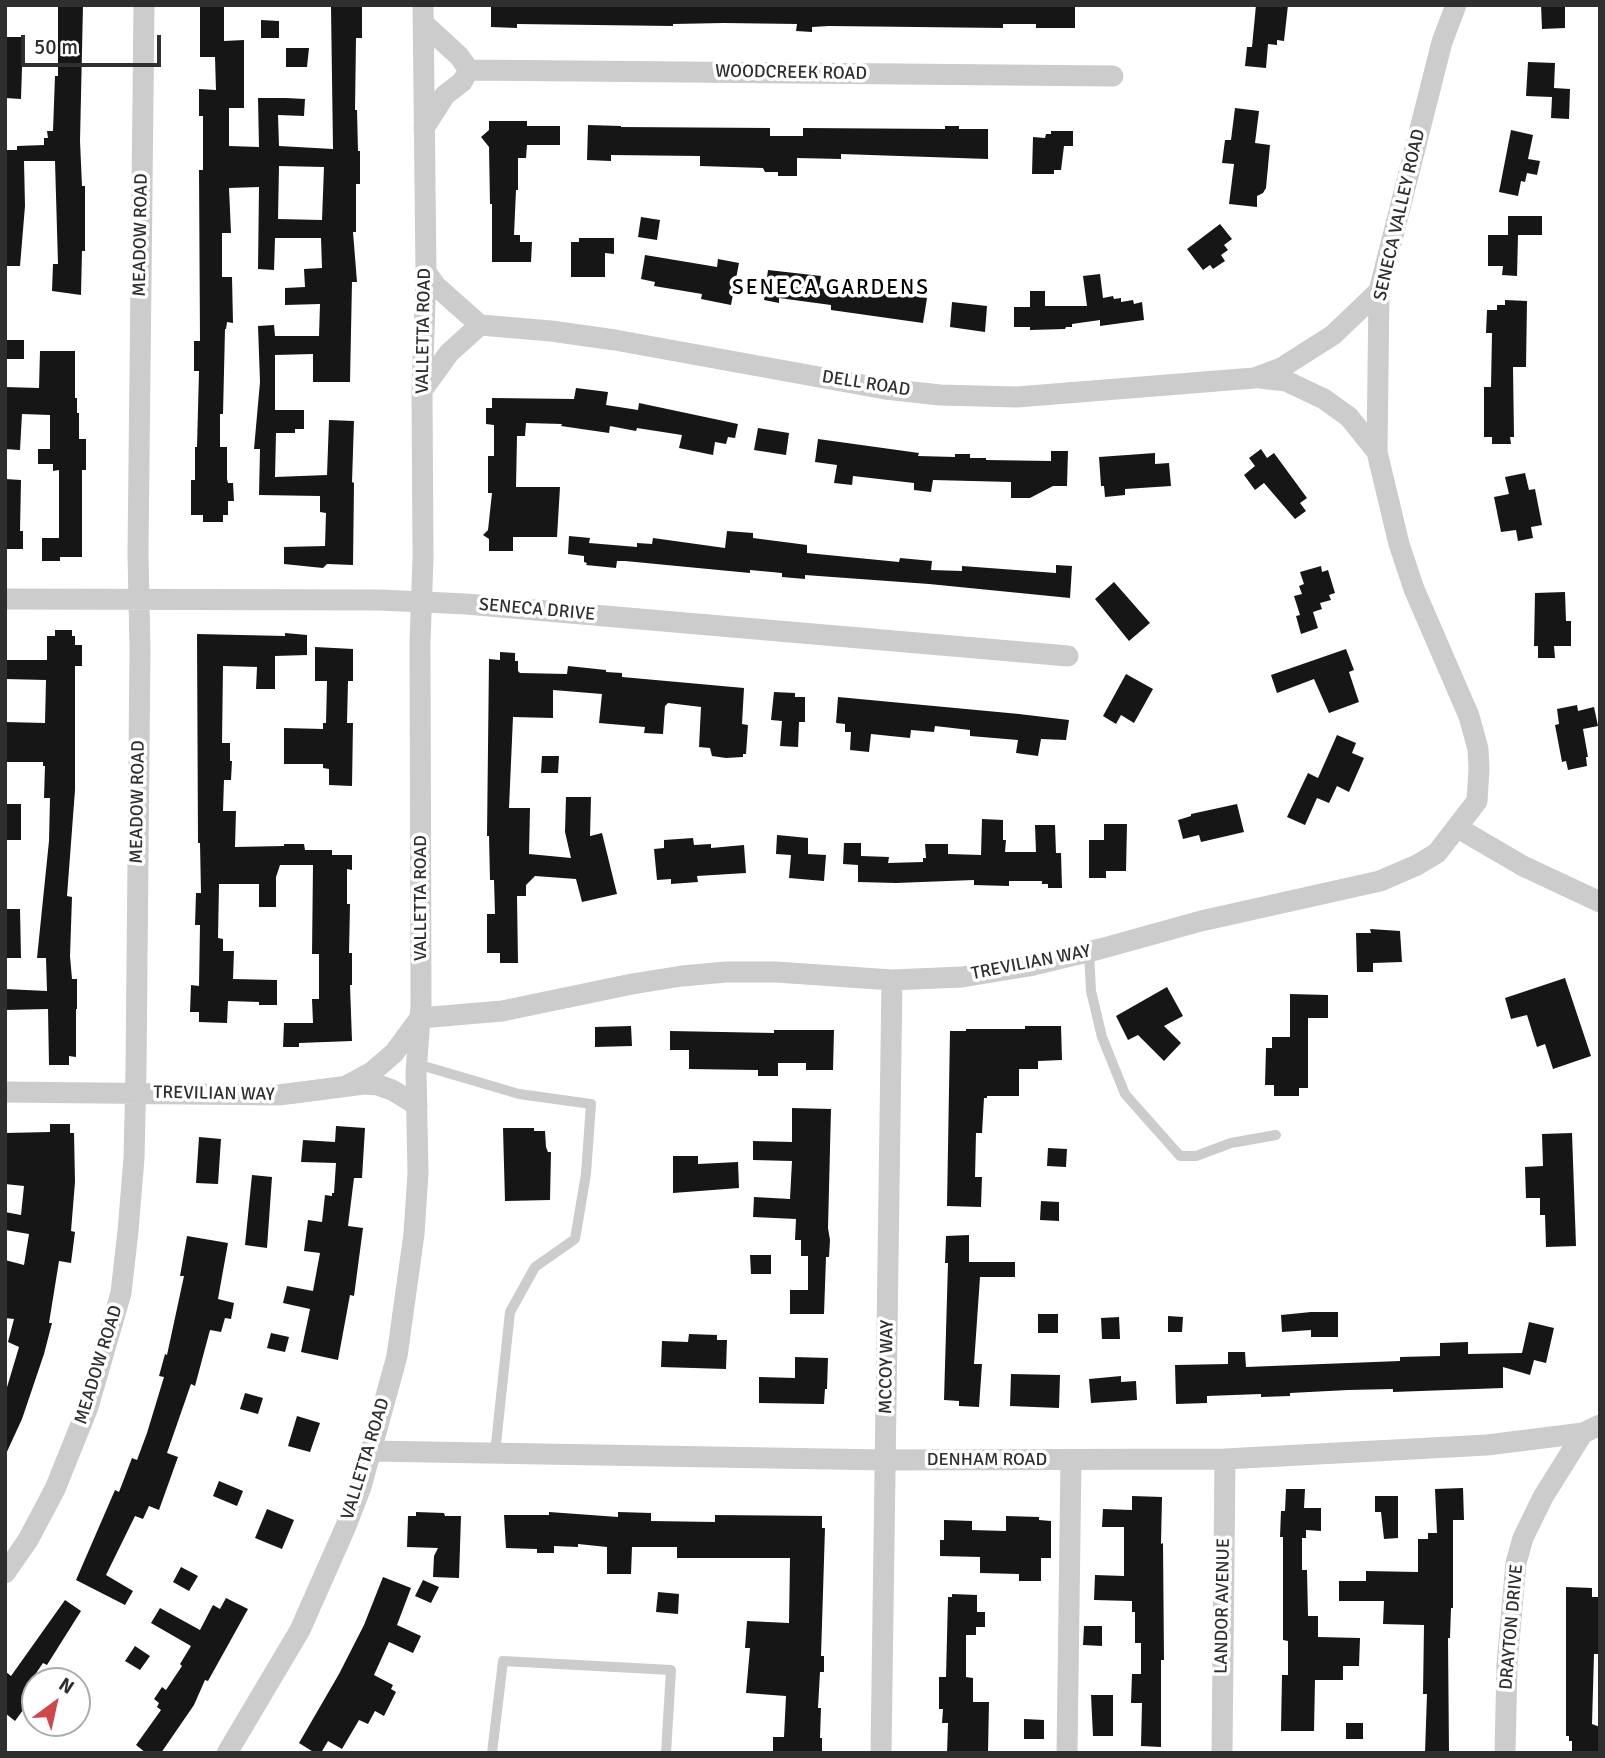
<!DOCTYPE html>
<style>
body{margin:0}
#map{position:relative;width:1605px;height:1758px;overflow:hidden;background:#fff;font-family:Signika,sans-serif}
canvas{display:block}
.frame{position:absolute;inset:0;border:7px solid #2f2f2f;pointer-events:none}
.north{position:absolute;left:21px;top:1667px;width:70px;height:70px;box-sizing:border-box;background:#fff;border:2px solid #acacac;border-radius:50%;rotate:33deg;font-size:19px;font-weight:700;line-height:28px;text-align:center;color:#2f2f2f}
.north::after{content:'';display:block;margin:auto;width:24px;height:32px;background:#cf474d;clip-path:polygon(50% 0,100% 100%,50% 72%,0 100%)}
.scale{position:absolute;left:21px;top:35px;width:140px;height:32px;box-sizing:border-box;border:4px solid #2f2f2f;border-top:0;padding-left:9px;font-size:21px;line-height:24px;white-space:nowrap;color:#2f2f2f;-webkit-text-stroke:5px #fff;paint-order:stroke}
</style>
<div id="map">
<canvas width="1605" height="1758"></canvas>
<div class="frame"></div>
<div class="north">N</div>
<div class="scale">50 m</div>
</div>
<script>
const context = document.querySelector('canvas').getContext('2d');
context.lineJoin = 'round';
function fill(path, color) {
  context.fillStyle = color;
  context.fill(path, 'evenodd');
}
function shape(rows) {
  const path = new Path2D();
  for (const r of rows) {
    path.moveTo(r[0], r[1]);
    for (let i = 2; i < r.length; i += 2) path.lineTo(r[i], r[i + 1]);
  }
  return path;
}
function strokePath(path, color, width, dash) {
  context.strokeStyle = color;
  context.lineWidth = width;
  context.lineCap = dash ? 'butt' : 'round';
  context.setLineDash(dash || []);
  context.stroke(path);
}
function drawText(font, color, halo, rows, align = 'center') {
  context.font = font + ' Signika,sans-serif';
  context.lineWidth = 7;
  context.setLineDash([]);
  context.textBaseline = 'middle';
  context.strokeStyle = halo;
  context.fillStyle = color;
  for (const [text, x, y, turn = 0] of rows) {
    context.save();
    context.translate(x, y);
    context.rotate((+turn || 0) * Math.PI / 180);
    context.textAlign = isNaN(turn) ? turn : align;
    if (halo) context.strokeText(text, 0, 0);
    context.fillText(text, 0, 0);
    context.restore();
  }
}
const building = shape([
 [58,5,83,5,80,141,82,186,85,186,85,251,82,251,81,295,52,291,53,264,58,264,55,161,24,161,25,206,20,266,5,266,7,215,6,150,17,150,17,146,44,145,44,138,48,138,47,131,53,131,55,76,58,76],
 [200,5,224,5,224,41,244,40,244,108,229,108,229,146,259,147,258,98,286,98,305,99,304,116,278,115,279,146,333,149,331,7,362,7,362,38,356,38,355,110,357,110,358,151,360,151,360,184,356,184,356,232,353,232,357,282,352,282,350,382,313,382,313,354,275,355,275,410,304,410,304,429,295,429,295,433,276,433,275,477,327,475,329,420,354,421,352,482,354,483,353,565,327,564,323,568,284,564,284,547,325,546,326,513,320,512,320,496,259,495,260,449,254,449,260,382,258,326,274,325,275,336,319,336,320,304,285,305,285,288,305,287,304,269,322,268,321,238,275,238,274,270,258,269,259,187,229,188,231,233,222,233,222,277,232,277,233,323,227,322,226,329,225,329,223,414,220,414,220,447,227,447,227,479,228,483,233,483,234,501,228,501,228,515,223,515,223,522,203,522,203,515,191,515,191,480,195,480,195,447,197,447,199,371,194,371,194,341,200,341,199,170,203,170,203,116,199,116,199,89,216,90,215,57,200,57],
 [279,166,324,167,322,220,278,219],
 [491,5,1075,5,1075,28,1036,28,1036,24,1003,24,1003,28,829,26,812,27,812,32,796,31,797,24,724,23,673,24,673,26,517,24,517,28,491,27],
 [1256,5,1288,5,1284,41,1277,40,1277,45,1268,44,1266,68,1245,66,1247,47,1252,47],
 [1541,5,1565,5,1565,28,1542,29],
 [261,20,279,21,279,38,261,38],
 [5,37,23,37,21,99,5,98],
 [286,48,309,48,307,67,286,67],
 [1528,62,1555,63,1554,88,1570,89,1569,119,1551,118,1552,97,1526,96],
 [1235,108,1259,111,1255,143,1270,145,1266,188,1263,193,1257,196,1257,207,1229,204,1234,164,1222,163,1225,140,1231,140],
 [489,121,527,121,527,126,560,126,560,145,527,145,526,158,518,158,518,190,516,190,514,235,520,235,520,242,532,242,531,262,492,262,492,204,490,204,489,147,481,137,489,130],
 [588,125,621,126,621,127,770,128,770,136,803,136,803,128,945,129,945,126,959,126,959,129,988,129,988,159,841,154,841,159,797,158,797,176,778,176,778,172,765,172,763,168,700,166,700,156,611,155,611,161,587,160],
 [1511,130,1533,135,1528,159,1540,161,1537,175,1527,173,1525,182,1521,181,1518,196,1499,192],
 [1051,131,1073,131,1073,146,1064,146,1061,170,1054,170,1054,174,1032,174,1033,137,1045,138,1046,134,1051,134],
 [1508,216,1542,216,1542,235,1508,235],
 [641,217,660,220,657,240,638,237],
 [1220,224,1232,239,1224,245,1228,250,1221,255,1225,261,1213,269,1210,265,1203,270,1187,249],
 [1488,235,1518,235,1517,276,1502,275,1503,266,1488,266],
 [579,238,614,238,614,254,605,253,605,277,571,277,571,242,579,242],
 [645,255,717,267,718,259,739,263,731,305,701,299,702,294,654,286,655,282,641,279],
 [768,270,821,276,819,288,856,294,858,282,876,285,875,290,927,298,923,323,831,310,831,305,779,298,779,303,764,300],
 [1100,274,1103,298,1113,296,1114,299,1121,298,1121,302,1133,300,1134,304,1142,302,1144,320,1100,326,1100,320,1072,324,1072,327,1066,327,1065,329,1030,330,1030,327,1014,327,1014,307,1030,307,1030,291,1045,291,1045,306,1087,306,1083,276],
 [1505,300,1527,301,1526,367,1513,367,1514,437,1510,437,1511,444,1492,444,1492,437,1484,437,1484,387,1491,387,1492,333,1486,333,1487,310,1497,310,1497,305,1505,305],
 [952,302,987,306,985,332,950,327],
 [5,340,24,340,24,359,5,359],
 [40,351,75,351,75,398,77,398,77,413,79,413,79,439,86,439,86,470,82,470,82,557,60,557,60,561,42,561,42,538,59,538,59,470,53,471,53,464,38,464,38,449,50,449,50,415,22,414,20,450,5,449,5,387,39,388],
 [576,388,608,392,606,405,638,410,639,403,738,424,735,438,728,437,726,444,715,442,713,455,679,448,682,435,637,428,636,431,610,426,609,433,561,426,562,424,526,423,525,436,517,436,516,487,560,487,557,537,513,537,513,551,489,551,489,539,483,535,488,530,492,493,488,493,488,456,494,456,494,425,486,424,486,408,492,408,492,398,574,399],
 [758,428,789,433,786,455,754,450],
 [818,439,919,453,918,456,955,457,955,454,970,454,970,458,986,458,986,460,1051,461,1051,451,1068,451,1067,486,1053,486,1030,498,1011,498,1011,482,933,480,931,492,914,490,914,483,853,476,852,485,834,483,837,465,815,462],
 [1261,449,1267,458,1274,453,1307,498,1300,503,1306,511,1295,519,1264,483,1255,490,1244,475,1255,466,1249,458],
 [1155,453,1155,464,1169,463,1171,486,1125,489,1125,495,1105,497,1104,486,1101,486,1099,457],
 [1525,473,1529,490,1535,489,1542,525,1531,527,1533,538,1518,541,1516,530,1501,532,1494,497,1509,494,1505,477],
 [5,479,21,480,20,531,23,531,23,549,5,549],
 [727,531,753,533,753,538,807,545,807,553,899,562,900,558,932,561,931,570,962,571,962,566,1056,573,1056,565,1072,566,1070,598,929,584,805,575,805,579,782,577,782,573,750,570,750,573,625,561,617,561,616,568,586,565,587,563,584,562,584,556,568,554,569,536,590,538,589,543,637,547,637,543,652,544,653,538,725,548],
 [1321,566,1322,572,1328,570,1335,593,1329,595,1331,600,1320,603,1322,609,1313,612,1318,628,1301,634,1296,616,1300,615,1294,596,1302,594,1299,586,1304,584,1300,572],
 [1114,582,1150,623,1129,641,1095,599],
 [1565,592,1566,621,1571,621,1571,646,1554,646,1555,658,1538,658,1538,646,1534,646,1535,593],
 [55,630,72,630,72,636,75,636,75,645,82,645,82,666,75,666,75,790,67,896,72,897,70,956,72,979,77,979,77,1009,76,1009,76,1057,69,1056,69,1065,49,1065,48,1009,5,1010,5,989,47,991,46,958,37,958,49,841,50,798,44,798,45,766,43,766,43,762,5,762,5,722,45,723,46,680,5,679,5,660,47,660,47,636,55,636],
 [285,633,307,635,307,655,275,656,275,689,256,689,257,667,223,666,222,743,230,743,230,761,232,761,231,780,224,780,223,811,236,811,235,847,284,846,284,844,304,844,305,850,332,850,332,855,352,855,352,870,347,869,347,904,350,904,349,953,352,953,352,985,350,985,352,1041,299,1043,299,1047,283,1047,284,1023,313,1023,312,999,319,999,319,954,312,954,313,865,280,865,276,877,276,907,259,907,259,884,219,884,218,938,223,939,223,951,234,951,233,979,277,980,277,1005,259,1005,259,1002,228,1001,227,1023,199,1022,199,1012,190,1012,191,985,199,986,200,925,195,925,196,893,201,893,200,843,198,843,197,634,285,636],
 [315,647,353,649,353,681,348,681,347,723,353,723,352,786,329,785,329,769,323,768,323,764,284,764,284,728,323,729,323,723,326,723,327,681,315,681],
 [1346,649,1354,670,1349,672,1359,702,1329,713,1314,679,1277,693,1271,675],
 [500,652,515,653,515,661,518,661,518,671,520,673,567,674,568,666,606,670,606,672,622,673,622,677,744,688,742,724,748,725,746,754,743,754,743,757,726,758,712,756,710,748,699,747,701,707,668,703,665,706,663,734,644,733,645,727,599,723,602,694,553,690,553,718,513,717,509,808,530,808,529,854,571,858,565,832,566,797,591,797,590,836,602,833,617,894,582,902,576,879,535,876,526,885,526,896,517,896,518,963,500,963,500,953,487,953,487,914,495,914,494,880,490,880,489,836,487,836,489,659,500,660],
 [1126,674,1153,689,1134,723,1121,715,1116,724,1103,716],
 [774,692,795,693,795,697,805,697,805,722,799,722,798,747,780,746,782,721,771,720],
 [838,697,1019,714,1069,720,1066,740,1041,739,1038,756,1016,753,1018,740,970,736,970,730,935,726,934,732,911,730,910,738,871,734,869,752,850,750,851,732,845,732,845,724,836,723],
 [1577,705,1578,711,1594,707,1598,726,1583,729,1588,757,1586,757,1587,766,1568,770,1566,761,1562,762,1555,725,1559,724,1557,709],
 [1337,735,1356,743,1352,753,1364,758,1349,792,1337,786,1329,803,1317,798,1305,825,1287,817,1308,773,1318,778],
 [542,756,559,756,558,773,541,773],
 [5,804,21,804,21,840,5,840],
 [1237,804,1244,832,1201,842,1199,835,1183,839,1178,820,1191,816,1191,814],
 [982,819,1003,820,1003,840,1006,840,1005,852,1036,852,1035,825,1055,825,1056,853,1061,853,1062,888,1048,888,1048,884,1042,884,1042,881,1009,881,1009,886,974,885,974,880,896,883,858,882,858,865,843,864,844,843,861,843,861,856,889,857,888,863,923,862,923,858,926,858,925,844,948,844,948,854,981,855],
 [1104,824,1127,824,1126,871,1106,871,1106,878,1089,878,1089,840,1104,840],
 [777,835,808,838,808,854,826,855,824,881,789,878,791,855,776,854],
 [693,838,694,845,711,844,711,848,744,845,746,873,697,876,698,882,671,884,671,879,657,880,654,849,664,848,664,840],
 [5,909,20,909,21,958,5,958],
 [1370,929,1400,931,1402,962,1373,963,1373,972,1357,972,1356,933,1371,933],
 [1565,978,1591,1056,1553,1069,1545,1044,1537,1047,1527,1015,1511,1019,1505,998],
 [1167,987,1183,1016,1164,1026,1181,1043,1164,1061,1138,1035,1128,1040,1116,1016],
 [1290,994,1328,995,1328,1018,1308,1018,1308,1088,1299,1088,1299,1096,1274,1096,1274,1085,1265,1085,1266,1048,1272,1048,1272,1037,1290,1037],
 [631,1026,632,1046,595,1047,595,1027],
 [1025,1026,1061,1026,1062,1060,1038,1061,1038,1069,1019,1069,1019,1096,987,1096,987,1098,984,1098,982,1133,976,1133,975,1177,982,1177,981,1207,947,1206,950,1031,966,1031,966,1029,1025,1029],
 [774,1030,834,1030,833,1070,806,1070,806,1063,778,1063,778,1076,758,1076,758,1070,689,1069,689,1050,670,1050,670,1031,774,1033],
 [792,1108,831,1109,828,1228,830,1240,829,1257,826,1257,824,1314,790,1314,790,1290,808,1290,808,1256,801,1256,801,1240,795,1240,796,1219,753,1217,754,1197,790,1199,792,1161,753,1160,753,1141,792,1142],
 [50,1124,70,1124,70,1133,74,1133,75,1182,71,1231,75,1232,71,1263,59,1261,49,1323,52,1323,44,1354,22,1419,5,1456,5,1394,19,1347,8,1342,14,1319,5,1318,5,1260,24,1265,29,1234,5,1230,5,1212,21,1215,24,1186,5,1184,5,1133,50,1132],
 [336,1126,365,1128,362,1178,354,1178,348,1226,363,1228,354,1296,350,1295,338,1360,301,1352,310,1309,283,1303,287,1286,313,1291,320,1253,304,1251,308,1220,322,1222,325,1195,332,1196,332,1193,334,1193,336,1163,301,1162,303,1140,335,1142],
 [503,1128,534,1128,534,1131,545,1131,546,1147,548,1152,551,1152,550,1200,505,1201],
 [1572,1133,1576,1246,1546,1247,1545,1215,1540,1215,1540,1198,1526,1198,1525,1167,1543,1166,1542,1134],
 [199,1137,221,1139,218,1184,196,1183],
 [1048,1148,1067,1149,1066,1167,1047,1166],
 [673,1156,698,1156,698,1164,738,1162,739,1188,673,1193],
 [252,1175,272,1177,267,1248,245,1245],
 [1041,1201,1059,1202,1059,1221,1040,1220],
 [969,1235,969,1262,1015,1262,1015,1277,980,1277,974,1364,982,1364,979,1407,959,1406,959,1401,944,1400,948,1263,945,1263,946,1236],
 [187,1236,228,1243,218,1299,234,1303,231,1319,225,1318,221,1332,210,1330,195,1386,191,1384,167,1453,178,1457,159,1510,149,1506,143,1519,135,1516,106,1575,133,1591,125,1605,76,1580,115,1490,119,1492,132,1458,137,1460,147,1433,164,1377,159,1376,165,1354,167,1355,184,1276,180,1276],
 [750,1255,771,1255,771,1274,751,1274],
 [1311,1312,1338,1312,1338,1337,1311,1337,1311,1330,1282,1332,1281,1315],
 [1038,1314,1058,1314,1058,1333,1038,1333],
 [1168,1316,1183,1317,1182,1332,1168,1332],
 [1119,1317,1120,1339,1102,1339,1101,1318],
 [1529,1322,1554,1328,1546,1363,1534,1360,1530,1375,1503,1367,1503,1388,1393,1392,1393,1389,1348,1390,1290,1393,1290,1396,1261,1397,1261,1394,1207,1396,1207,1403,1176,1404,1175,1365,1228,1364,1228,1352,1245,1352,1246,1367,1400,1361,1400,1357,1440,1356,1440,1343,1468,1342,1468,1354,1522,1353],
 [271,1333,289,1337,285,1352,267,1348],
 [689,1334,717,1335,717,1340,727,1340,726,1369,661,1367,662,1341,688,1342],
 [795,1357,828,1358,827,1389,825,1389,824,1404,759,1403,759,1377,795,1378],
 [1011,1374,1060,1375,1059,1408,1010,1406],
 [1121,1376,1121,1382,1136,1381,1137,1400,1091,1403,1089,1379],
 [245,1393,263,1398,258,1414,240,1409],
 [297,1416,320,1423,310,1452,288,1446],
 [219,1481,243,1491,237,1506,213,1496],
 [1463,1488,1464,1520,1453,1520,1453,1608,1451,1608,1450,1638,1448,1638,1449,1753,1425,1753,1427,1694,1423,1694,1424,1625,1383,1624,1384,1601,1339,1601,1339,1581,1366,1581,1366,1571,1418,1572,1418,1539,1428,1539,1428,1533,1437,1533,1435,1489],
 [1286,1489,1305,1489,1304,1508,1321,1508,1321,1531,1306,1530,1306,1538,1302,1538,1302,1570,1307,1570,1308,1616,1318,1616,1318,1637,1360,1638,1359,1666,1343,1666,1343,1680,1315,1680,1314,1731,1281,1731,1282,1675,1288,1675,1288,1641,1283,1640,1283,1537,1280,1537,1281,1511,1285,1511],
 [1132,1496,1162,1497,1161,1544,1163,1543,1164,1660,1161,1660,1161,1747,1141,1746,1142,1703,1131,1703,1132,1674,1141,1674,1141,1643,1135,1643,1135,1612,1132,1612,1132,1601,1094,1600,1095,1575,1124,1576,1124,1527,1102,1527,1103,1509,1132,1510],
 [1375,1496,1398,1496,1398,1538,1384,1539,1381,1512,1375,1512],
 [267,1509,294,1520,282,1549,255,1538],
 [416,1512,444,1513,445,1516,461,1516,459,1578,433,1577,434,1556,438,1548,407,1547,408,1516,416,1516],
 [549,1512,618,1517,618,1512,651,1513,651,1521,715,1522,715,1515,822,1516,822,1528,825,1528,821,1656,824,1656,824,1672,820,1672,818,1708,821,1708,820,1738,822,1738,822,1753,773,1753,773,1737,784,1737,786,1696,746,1693,750,1648,745,1648,747,1621,789,1623,790,1558,677,1558,677,1547,632,1547,631,1574,607,1574,607,1547,578,1544,578,1547,554,1546,554,1553,537,1553,537,1549,506,1548,504,1515,549,1515],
 [1006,1516,1039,1517,1039,1520,1051,1521,1051,1558,1041,1558,1041,1581,1019,1581,1019,1574,980,1573,980,1557,940,1556,940,1540,944,1540,944,1520,972,1521,972,1530,1006,1531],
 [181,1567,198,1576,189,1591,173,1582],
 [383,1577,411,1588,397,1625,421,1636,413,1653,389,1642,374,1675,393,1685,391,1689,396,1692,384,1716,375,1711,368,1724,359,1720,342,1749,328,1741,321,1753,315,1753,299,1743,339,1674,364,1625],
 [423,1580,439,1587,431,1603,415,1596],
 [1566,1587,1592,1588,1592,1597,1600,1597,1600,1654,1594,1654,1592,1724,1600,1727,1600,1753,1572,1753,1572,1741,1569,1741,1569,1736,1566,1736],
 [658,1592,679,1594,678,1614,656,1612],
 [952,1594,977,1595,977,1612,985,1612,985,1627,976,1627,976,1635,966,1635,966,1677,973,1678,973,1702,989,1702,988,1753,947,1753,948,1723,942,1723,943,1709,939,1709,939,1677,946,1677,948,1597,952,1597],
 [226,1598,248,1609,208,1681,205,1680,194,1705,161,1753,146,1753,136,1745,161,1710,157,1707,159,1703,154,1699,162,1687,166,1690,182,1666,180,1664,191,1646,151,1623,160,1608,200,1630,213,1605,220,1609],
 [65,1600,81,1611,47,1665,43,1663,26,1688,32,1693,27,1700,29,1702,15,1721,5,1713,5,1671,11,1676],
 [1084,1626,1102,1626,1102,1646,1083,1645],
 [135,1646,150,1656,140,1670,125,1661],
 [1091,1695,1113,1695,1113,1736,1093,1736],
 [1024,1719,1044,1720,1044,1739,1024,1739],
 [1346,1723,1363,1723,1363,1739,1346,1739]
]);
const lane = shape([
 [1089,952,1091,991,1102,1037,1125,1094,1180,1156,1196,1156,1231,1143,1276,1135],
 [417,1064,519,1094,591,1104,586,1174,575,1239,535,1267,510,1312,495,1453],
 [492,1753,503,1661,671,1670,666,1753]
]);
const street = shape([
 [423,23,459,56,469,70,1113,76],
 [424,128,445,95,462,82,469,70],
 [426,272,436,286,480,325,551,331,615,340,885,389,940,395,1017,397,1254,378,1281,368,1333,335,1379,291],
 [1260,378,1286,381,1324,399,1349,417,1377,452],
 [423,389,449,353,480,325],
 [5,599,380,600,466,604,1068,656],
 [1458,828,1523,866,1600,902],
 [348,1085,372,1072,394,1053,420,1018,502,1011,632,984,682,976,726,972,776,972,892,980,962,977,1029,966,1100,949,1201,921,1380,881,1417,865,1437,853,1477,801,1479,769,1478,749,1469,716,1414,589,1399,544,1377,452,1379,291,1442,42,1456,5],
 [5,1092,279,1095,364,1084,378,1085,392,1090,417,1105],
 [371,1451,885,1460,1225,1459,1487,1445,1583,1433,1600,1425],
 [5,1573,28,1540,55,1489,88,1407,121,1293,128,1231,134,1158,136,1070,140,649,138,554,144,5],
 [227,1753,300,1630,346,1526,361,1487,397,1356,414,1234,418,1173,416,1072,421,1005,420,643,423,558,422,391,426,272,423,5],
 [881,1753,892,980],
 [1067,1753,1071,1460],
 [1222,1753,1225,1459],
 [1505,1753,1507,1664,1516,1563,1523,1538,1543,1497,1583,1433]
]);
const streetNames = [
 ["WOODCREEK ROAD",791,73,1],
 ["SENECA VALLEY ROAD",1400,215,-77],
 ["MEADOW ROAD",141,235,-89],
 ["VALLETTA ROAD",424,331,-89],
 ["DELL ROAD",866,384,9],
 ["SENECA DRIVE",537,610,5],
 ["MEADOW ROAD",138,802,-89],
 ["VALLETTA ROAD",421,898,-90],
 ["TREVILIAN WAY",1031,963,-11],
 ["TREVILIAN WAY",214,1094,1],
 ["MEADOW ROAD",99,1365,-73],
 ["MCCOY WAY",887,1367,-89],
 ["VALLETTA ROAD",366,1459,-73],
 ["DENHAM ROAD",987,1460],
 ["LANDOR AVENUE",1223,1606,-89],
 ["DRAYTON DRIVE",1512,1627,-85]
];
const quarterNames = [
 ["SENECA GARDENS",831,288]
];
fill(building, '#161616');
strokePath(lane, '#ccc', 10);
strokePath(street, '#ccc', 21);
drawText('18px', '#2f2f2f', '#fff', streetNames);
context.letterSpacing = '2px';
drawText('21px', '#000', '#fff', quarterNames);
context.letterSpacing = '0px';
</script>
